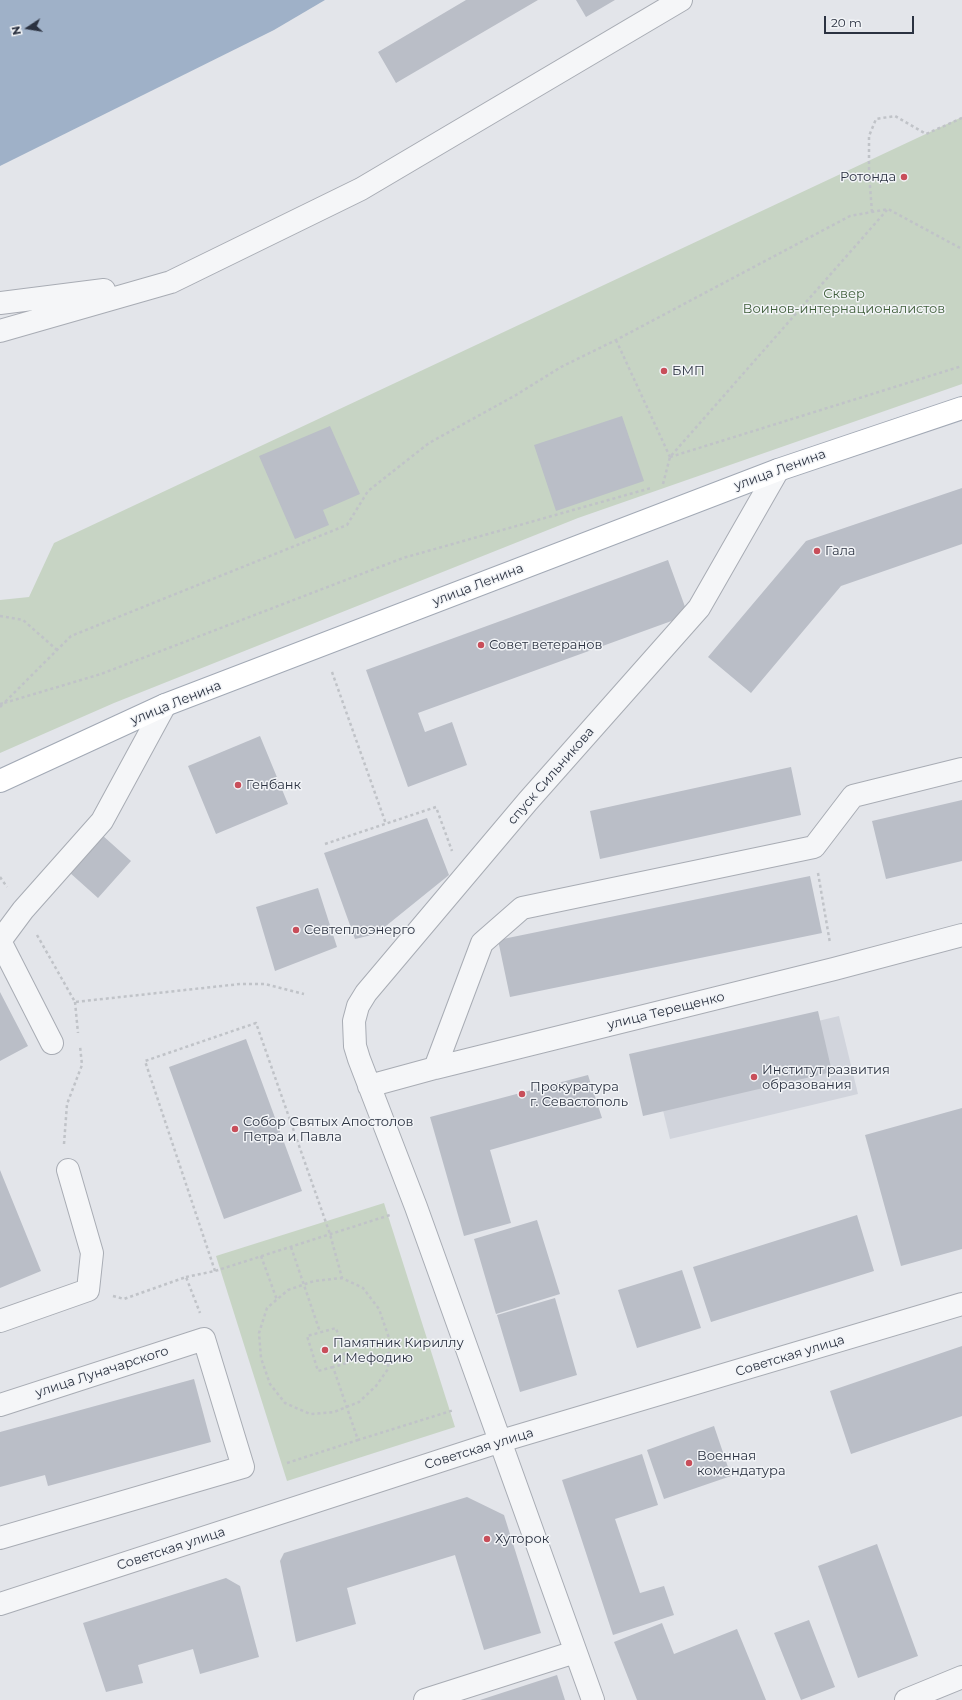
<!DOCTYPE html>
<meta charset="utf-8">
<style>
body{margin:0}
#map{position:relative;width:962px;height:1700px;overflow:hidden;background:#e3e5ea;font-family:Montserrat,sans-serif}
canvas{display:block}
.north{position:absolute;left:8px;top:8px;width:40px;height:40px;-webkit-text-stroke:3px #f2f4f7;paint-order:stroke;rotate:258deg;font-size:11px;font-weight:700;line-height:16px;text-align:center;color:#2b3241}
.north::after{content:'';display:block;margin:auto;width:14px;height:18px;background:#2b3241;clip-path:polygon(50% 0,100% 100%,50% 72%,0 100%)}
.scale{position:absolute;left:824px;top:16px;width:90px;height:18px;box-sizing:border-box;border:2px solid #2b3241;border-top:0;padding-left:5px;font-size:12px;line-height:14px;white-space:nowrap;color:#2b3241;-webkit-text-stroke:3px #f2f4f7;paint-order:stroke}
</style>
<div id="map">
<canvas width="962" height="1700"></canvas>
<div class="north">N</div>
<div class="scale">20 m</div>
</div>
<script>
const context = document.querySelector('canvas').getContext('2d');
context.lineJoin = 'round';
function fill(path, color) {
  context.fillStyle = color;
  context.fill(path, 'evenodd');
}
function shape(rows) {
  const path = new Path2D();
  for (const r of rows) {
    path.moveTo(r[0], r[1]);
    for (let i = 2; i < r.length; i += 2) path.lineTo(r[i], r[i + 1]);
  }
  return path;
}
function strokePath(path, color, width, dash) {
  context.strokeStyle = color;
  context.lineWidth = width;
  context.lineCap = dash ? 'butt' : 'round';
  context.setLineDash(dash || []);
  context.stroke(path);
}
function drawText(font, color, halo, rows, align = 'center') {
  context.font = font + ' Montserrat,sans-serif';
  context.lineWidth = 3;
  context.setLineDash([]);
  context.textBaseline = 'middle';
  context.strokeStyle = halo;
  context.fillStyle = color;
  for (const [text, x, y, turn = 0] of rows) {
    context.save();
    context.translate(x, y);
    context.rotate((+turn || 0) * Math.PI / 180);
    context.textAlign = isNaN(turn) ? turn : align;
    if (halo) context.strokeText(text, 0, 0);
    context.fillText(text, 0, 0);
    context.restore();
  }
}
const built = shape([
 [839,1016,858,1094,670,1139,651,1061]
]);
const green = shape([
 [962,117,962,384,578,518,114,703,0,753,0,600,29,597,54,543],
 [384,1203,455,1427,287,1481,216,1256]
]);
const water = shape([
 [0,0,325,0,274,30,0,166]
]);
const building = shape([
 [466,0,538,0,396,83,378,52],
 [576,0,615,0,586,17],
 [622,416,644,481,556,511,534,445],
 [330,426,360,494,323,510,329,525,295,539,259,456],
 [962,488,962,544,841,586,751,693,708,657,806,541],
 [668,560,688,615,418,713,425,732,452,722,467,765,408,787,366,670],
 [260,736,288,804,216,834,188,766],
 [791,767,801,815,600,859,590,811],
 [962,800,962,861,886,879,872,821],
 [427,818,449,875,376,934,355,939,324,853],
 [102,835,131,861,98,898,69,872],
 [810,876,822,933,510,997,498,940],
 [318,888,337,947,275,971,256,907],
 [0,992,28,1046,0,1061],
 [818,1011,832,1072,643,1116,629,1054],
 [246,1039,302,1191,224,1219,169,1067],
 [588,1075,602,1118,490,1150,511,1223,464,1236,430,1117],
 [962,1108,962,1249,901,1266,865,1135],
 [0,1170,41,1271,0,1288],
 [857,1215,874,1271,711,1322,693,1267],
 [537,1220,560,1294,496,1314,474,1239],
 [682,1270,701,1328,637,1348,618,1290],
 [555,1298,577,1375,520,1392,497,1315],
 [962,1346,962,1416,851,1454,830,1391],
 [194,1379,211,1442,48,1486,45,1475,0,1487,0,1432],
 [714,1426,731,1476,664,1499,647,1450],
 [642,1454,658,1505,615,1519,640,1593,664,1586,674,1615,613,1635,562,1480],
 [467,1497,504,1515,541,1633,484,1650,455,1555,347,1588,356,1624,296,1642,280,1561,284,1553],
 [877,1544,918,1656,858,1678,818,1566],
 [226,1578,240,1586,259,1657,200,1674,193,1649,138,1665,143,1683,106,1692,83,1623],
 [809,1620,835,1687,801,1700,774,1633],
 [662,1623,674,1654,737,1629,766,1700,637,1700,614,1642],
 [557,1675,565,1700,480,1700]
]);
const path = shape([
 [872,212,869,173,869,136,876,119,895,116,926,134,962,118],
 [616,340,670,457],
 [670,457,962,366],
 [663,484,670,457,887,210],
 [0,616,23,620,57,650],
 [332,672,386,824],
 [0,704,4,703,71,636,347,525,368,491,429,443,516,395,561,367,616,340,850,216,888,209,962,249],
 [0,707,4,703,101,674,403,558,651,488],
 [325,844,436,807,452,851],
 [818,873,830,943],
 [0,877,7,887],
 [37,935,75,1002,240,984,265,984,304,994],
 [75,1002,78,1033],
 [64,1144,67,1104,82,1065,80,1046],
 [291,1247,320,1332],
 [261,1256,277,1300],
 [215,1271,145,1061,256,1023,330,1234,342,1278,363,1288,379,1309,389,1338,388,1369,376,1386,359,1402,334,1412,310,1414,285,1403,270,1384,261,1358,259,1333,267,1308,288,1290,314,1281,342,1278],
 [186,1277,215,1271,390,1215],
 [113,1296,124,1299,186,1277,200,1313],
 [333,1367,318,1371,307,1336,336,1328,347,1363,333,1367,358,1440,454,1410],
 [287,1463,358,1440]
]);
const minor = shape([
 [0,303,104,290],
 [0,331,171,282,361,189,681,0],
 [0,941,23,910,102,821,165,705],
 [0,941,52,1043],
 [435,1068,482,943,522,908,814,847,853,796,962,769],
 [369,1086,435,1068,834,969,962,935],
 [0,1321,88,1290,92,1253,68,1170],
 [0,1405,204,1339,243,1467,0,1538],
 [0,1604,501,1441,962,1304],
 [425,1700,575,1652],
 [593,1700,416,1207,359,1059,355,1046,354,1021,358,1006,366,993,528,801,699,608,778,470],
 [906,1700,962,1677]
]);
const major = shape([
 [0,781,165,705,778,470,962,408]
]);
const markers = [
 [904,177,4,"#c84e5a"],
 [664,371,4,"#c84e5a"],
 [817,551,4,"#c84e5a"],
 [481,645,4,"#c84e5a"],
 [238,785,4,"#c84e5a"],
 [296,930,4,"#c84e5a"],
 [754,1077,4,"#c84e5a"],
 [522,1094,4,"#c84e5a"],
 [235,1129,4,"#c84e5a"],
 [325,1350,4,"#c84e5a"],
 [689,1463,4,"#c84e5a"],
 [487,1539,4,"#c84e5a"]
];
const poiNames = [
 ["Ротонда",896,177,"right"],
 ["БМП",672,371],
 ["Гала",825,551],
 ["Совет ветеранов",489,645],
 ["Генбанк",246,785],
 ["Севтеплоэнерго",304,930],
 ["Институт развития",762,1070],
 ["образования",762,1085],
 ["Прокуратура",530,1087],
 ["г. Севастополь",530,1102],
 ["Собор Святых Апостолов",243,1122],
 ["Петра и Павла",243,1137],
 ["Памятник Кириллу",333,1343],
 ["и Мефодию",333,1358],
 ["Военная",697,1456],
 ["комендатура",697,1471],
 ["Хуторок",495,1539]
];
const parkNames = [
 ["Сквер",844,294],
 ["Воинов-интернационалистов",844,309]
];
const streetNames = [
 ["улица Ленина",780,470,-20],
 ["улица Ленина",478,585,-21],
 ["улица Ленина",176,703,-22],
 ["спуск Сильникова",551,776,-49],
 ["улица Терещенко",666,1011,-14],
 ["Советская улица",790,1356,-17],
 ["улица Луначарского",102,1372,-18],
 ["Советская улица",479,1449,-17],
 ["Советская улица",171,1549,-18]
];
fill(built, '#d1d4dc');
fill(green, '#c7d4c4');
fill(water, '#9fb1c8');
fill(building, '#babec7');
strokePath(minor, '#a8acb4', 24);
strokePath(major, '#a2a9b5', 24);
strokePath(path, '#c0c3c8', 2.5, [3, 3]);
strokePath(minor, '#f5f6f8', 22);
strokePath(major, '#fff', 22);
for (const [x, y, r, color] of markers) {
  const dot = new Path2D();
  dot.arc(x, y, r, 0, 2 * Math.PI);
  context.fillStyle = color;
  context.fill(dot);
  strokePath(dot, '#f2f4f7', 1.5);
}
drawText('13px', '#2b3241', '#f2f4f7', poiNames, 'left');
drawText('13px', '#3e5d39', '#f2f4f7', parkNames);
drawText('13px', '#2b3241', '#f2f4f7', streetNames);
</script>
